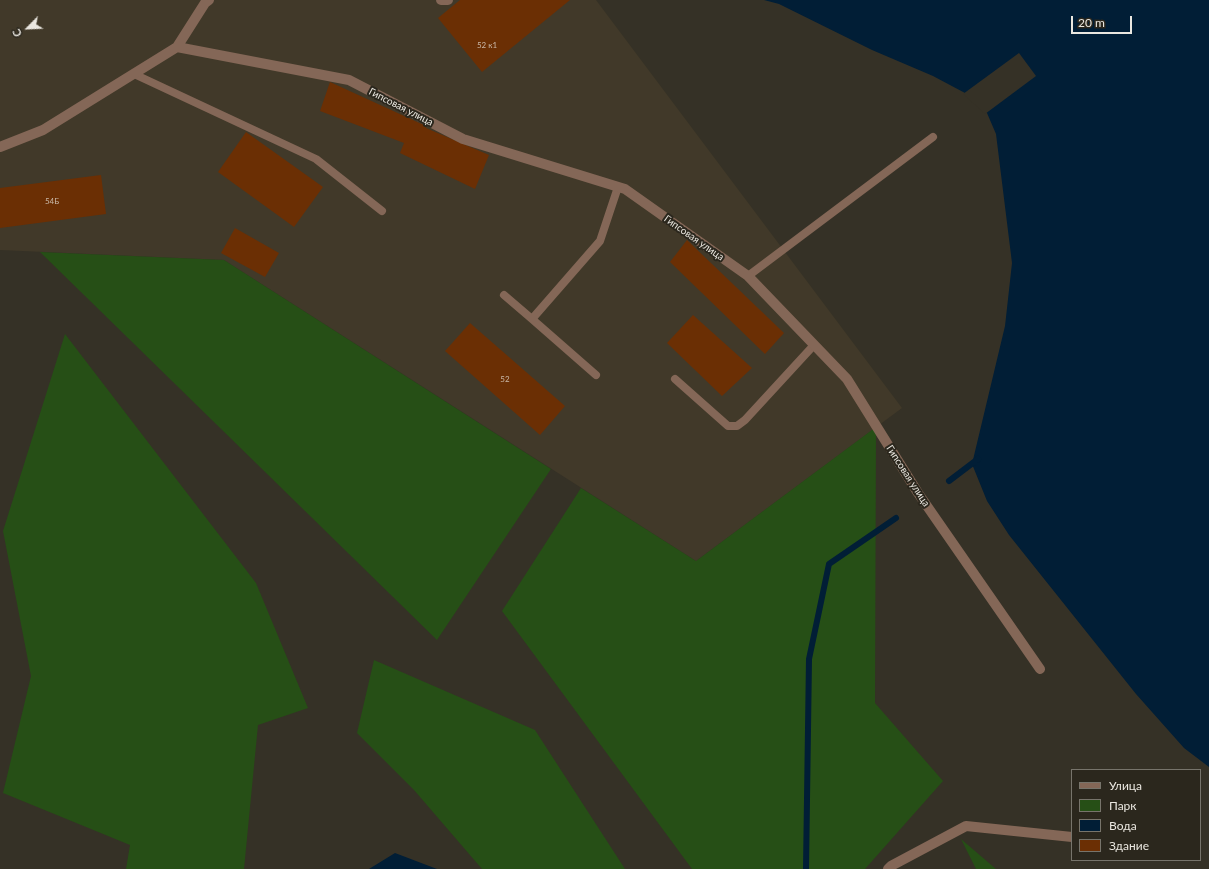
<!DOCTYPE html>
<meta charset="utf-8">
<style>
body{margin:0}
#map{position:relative;width:1209px;height:869px;overflow:hidden;background:#353126;font-family:Lato,sans-serif}
canvas{display:block}
.legend{position:absolute;left:1071px;top:769px;width:130px;height:92px;box-sizing:border-box;background:#2b271d;border:1px solid #77746b;margin:0;padding:5px 7px;list-style:none;font-size:12px;color:#eae7e0}
.legend li{display:flex;align-items:center;gap:8px;height:20px}
.legend b{width:20px;border:1px solid #77746b}
.north{position:absolute;left:8px;top:8px;width:40px;height:40px;-webkit-text-stroke:3px #2b271d;paint-order:stroke;rotate:246deg;font-size:11px;font-weight:700;line-height:16px;text-align:center;color:#eae7e0}
.north::after{content:'';display:block;margin:auto;width:14px;height:18px;background:#eae7e0;clip-path:polygon(50% 0,100% 100%,50% 72%,0 100%)}
.scale{position:absolute;left:1071px;top:16px;width:61px;height:18px;box-sizing:border-box;border:2px solid #eae7e0;border-top:0;padding-left:5px;font-size:12px;line-height:14px;white-space:nowrap;color:#eae7e0;-webkit-text-stroke:3px #2b271d;paint-order:stroke}
</style>
<div id="map">
<canvas width="1209" height="869"></canvas>
<ul class="legend">
<li><b style="height:5px;background:#846757"></b>Улица</li>
<li><b style="height:11px;background:#264f16"></b>Парк</li>
<li><b style="height:11px;background:#011e36"></b>Вода</li>
<li><b style="height:11px;background:#6b2f04"></b>Здание</li>
</ul>
<div class="north">С</div>
<div class="scale">20 m</div>
</div>
<script>
const context = document.querySelector('canvas').getContext('2d');
context.lineJoin = 'round';
function fill(path, color) {
  context.fillStyle = color;
  context.fill(path, 'evenodd');
}
function shape(rows) {
  const path = new Path2D();
  for (const r of rows) {
    path.moveTo(r[0], r[1]);
    for (let i = 2; i < r.length; i += 2) path.lineTo(r[i], r[i + 1]);
  }
  return path;
}
function strokePath(path, color, width, dash) {
  context.strokeStyle = color;
  context.lineWidth = width;
  context.lineCap = dash ? 'butt' : 'round';
  context.setLineDash(dash || []);
  context.stroke(path);
}
function drawText(font, color, halo, rows, align = 'center') {
  context.font = font + ' Lato,sans-serif';
  context.lineWidth = 4;
  context.setLineDash([]);
  context.textBaseline = 'middle';
  context.strokeStyle = halo;
  context.fillStyle = color;
  for (const [text, x, y, turn = 0] of rows) {
    context.save();
    context.translate(x, y);
    context.rotate((+turn || 0) * Math.PI / 180);
    context.textAlign = isNaN(turn) ? turn : align;
    if (halo) context.strokeText(text, 0, 0);
    context.fillText(text, 0, 0);
    context.restore();
  }
}
const built = shape([
 [0,0,596,0,902,408,696,561,224,260,0,250]
]);
const green = shape([
 [40,252,224,260,551,469,437,640],
 [65,334,256,583,308,708,258,725,244,869,126,869,130,845,3,793,31,676,3,531],
 [876,427,875,703,943,781,865,869,692,869,502,611,581,488,696,561],
 [374,660,535,730,625,869,482,869,414,790,357,733],
 [961,839,996,869,976,869]
]);
const water = shape([
 [764,0,1209,0,1209,767,1184,748,1136,694,1009,535,987,501,972,464,1005,326,1012,263,996,134,987,113,965,93,933,76,872,50,779,4],
 [395,853,437,869,369,869]
]);
const pier = shape([
 [1019,53,1036,76,985,114,963,94]
]);
const stream = shape([
 [949,481,978,459],
 [806,869,809,659,829,564,896,518]
]);
const building = shape([
 [460,0,570,0,482,72,438,18],
 [330,82,426,126,426,128,489,155,475,189,400,153,404,143,320,111],
 [246,132,323,187,294,227,218,172],
 [101,175,106,214,0,228,0,188],
 [235,228,279,253,265,277,221,253],
 [687,240,784,333,765,354,670,262],
 [693,315,752,368,722,396,667,343],
 [470,323,565,406,540,435,445,351]
]);
const service = shape([
 [134,74,316,159,382,211],
 [748,276,933,137],
 [504,295,532,319],
 [596,375,532,319,600,241,618,187],
 [675,379,728,426,737,426,745,420,814,345]
]);
const minor = shape([
 [441,0,448,0],
 [177,47,349,80,463,139,625,189,748,276,847,379,918,493,1040,669],
 [0,147,43,130,177,47,205,3,209,0],
 [888,869,891,866,966,826,1072,837]
]);
const numberNames = [
 ["52 к1",487,45],
 ["54Б",52,201],
 ["52",505,379]
];
const streetNames = [
 ["Гипсовая улица",401,107,27],
 ["Гипсовая улица",694,238,35],
 ["Гипсовая улица",908,476,57]
];
fill(built, '#413929');
fill(green, '#264f16');
fill(water, '#011e36');
fill(pier, '#353126');
strokePath(stream, '#011e36', 6);
fill(building, '#6b2f04');
strokePath(service, '#846757', 8);
strokePath(minor, '#846757', 10);
drawText('8px', '#cab9a9', null, numberNames);
drawText('10px', '#eae7e0', '#2b271d', streetNames);
</script>
